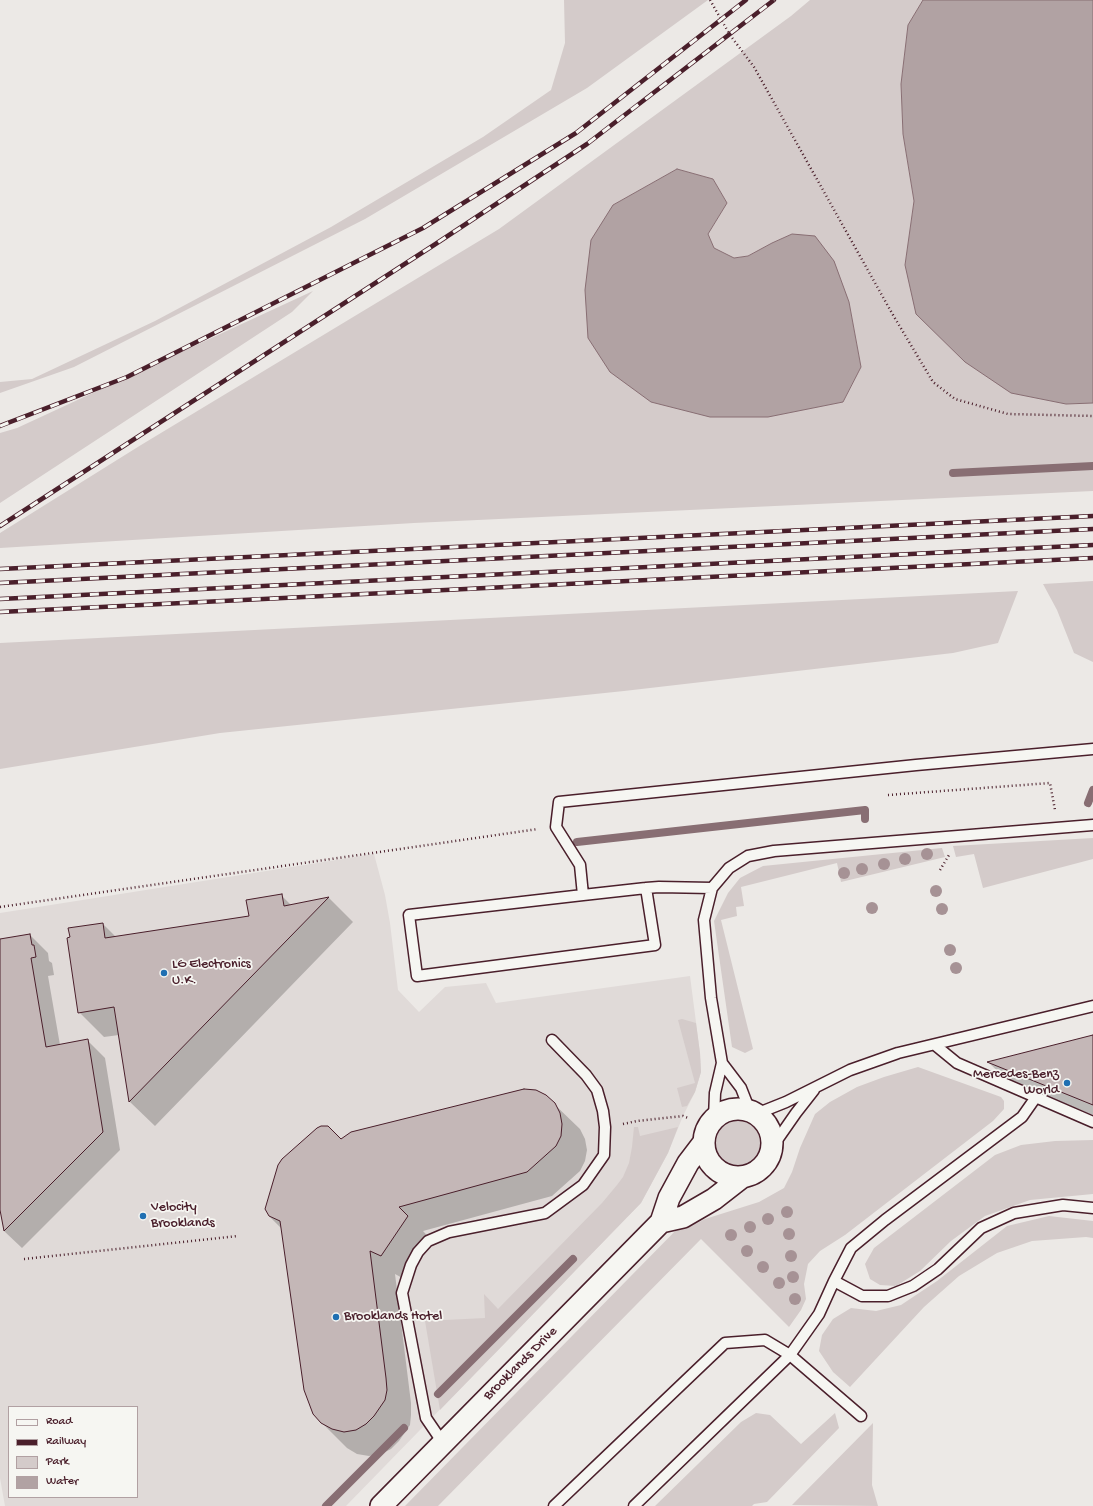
<!DOCTYPE html>
<style>
body{margin:0}
#map{position:relative;width:1093px;height:1506px;overflow:hidden;background:#ece9e6;font-family:"Gochi Hand",sans-serif}
canvas{display:block}
.legend{position:absolute;left:8px;top:1406px;width:130px;height:92px;box-sizing:border-box;background:#f6f6f2;border:1px solid #b1a0a2;margin:0;padding:5px 7px;list-style:none;font-size:12px;color:#4a1f2b}
.legend li{display:flex;align-items:center;gap:8px;height:20px}
.legend b{width:20px;border:1px solid #b1a0a2}
</style>
<div id="map">
<canvas width="1093" height="1506"></canvas>
<ul class="legend">
<li><b style="height:5px;background:#f6f6f2"></b>Road</li>
<li><b style="height:5px;background:#4a1f2b"></b>Railway</li>
<li><b style="height:11px;background:#d4cbca"></b>Park</li>
<li><b style="height:11px;background:#b1a2a3"></b>Water</li>
</ul>
</div>
<script>
const context = document.querySelector('canvas').getContext('2d');
context.lineJoin = 'round';
function fill(path, color) {
  context.fillStyle = color;
  context.fill(path, 'evenodd');
}
function shape(rows) {
  const path = new Path2D();
  for (const r of rows) {
    if (r.length === 3) {
      path.moveTo(r[0] + r[2], r[1]);
      path.arc(r[0], r[1], r[2], 0, 2 * Math.PI);
      continue;
    }
    path.moveTo(r[0], r[1]);
    for (let i = 2; i < r.length; i += 2) path.lineTo(r[i], r[i + 1]);
  }
  return path;
}
function strokePath(path, color, width, dash) {
  context.strokeStyle = color;
  context.lineWidth = width;
  context.lineCap = dash ? 'butt' : 'round';
  context.setLineDash(dash || []);
  context.stroke(path);
}
function drawText(font, color, halo, rows, align = 'center') {
  context.font = font + ' "Gochi Hand",sans-serif';
  context.lineWidth = 3.5;
  context.setLineDash([]);
  context.textBaseline = 'middle';
  context.strokeStyle = halo;
  context.fillStyle = color;
  for (const [text, x, y, turn = 0] of rows) {
    context.save();
    context.translate(x, y);
    context.rotate((+turn || 0) * Math.PI / 180);
    context.textAlign = isNaN(turn) ? turn : align;
    if (halo) context.strokeText(text, 0, 0);
    context.fillText(text, 0, 0);
    context.restore();
  }
}
const built = shape([
 [374,854,385,895,390,923,398,990,419,1012,445,987,486,983,496,1003,690,976,700,1053,701,1072,695,1092,683,1116,668,1153,641,1203,346,1506,5,1506,0,1478,0,913],
 [9,1407,137,1407,137,1497,9,1497]
]);
const green = shape([
 [564,0,708,0,587,88,365,219,74,367,0,393,0,382,32,379,155,321,331,227,483,137,551,90,565,43],
 [810,0,923,0,908,25,901,84,903,134,914,201,905,265,1066,404,1093,403,1093,491,414,523,0,548,0,533,141,445,499,229,791,16],
 [677,169,713,179,727,203,708,234,714,248,734,258,748,256,772,243,792,234,849,302,861,367,843,402,613,205],
 [313,291,292,312,0,503,0,433,17,428],
 [1093,581,1093,662,1074,653,1057,610,1043,584],
 [1018,591,998,643,953,653,624,691,220,733,0,769,0,643],
 [1093,838,1093,859,983,888,974,854,956,857,953,846],
 [942,848,945,857,841,882,837,863,741,887,744,906,736,907,737,916,721,920,753,1049,745,1053,732,1047,714,921,728,893,740,878,763,866],
 [682,1019,696,1023,700,1053,701,1072,695,1092,687,1106,682,1107,677,1088,695,1083,678,1020],
 [918,1067,1001,1097,1004,1101,1004,1109,993,1121,845,1235,820,1251,808,1264,804,1284,806,1299,801,1310,789,1327,701,1239,438,1506,405,1506,684,1222,689,1227,705,1219,759,1202,784,1188,792,1172,800,1148,815,1114,830,1102,857,1087,884,1077],
 [738,1143,24],
 [634,1127,638,1127,640,1136,678,1127,668,1153,641,1203,440,1410,425,1321,485,1318,484,1294,498,1309,602,1203,617,1185,623,1177,629,1163,632,1147],
 [1093,1140,1093,1194,1030,1200,985,1216,951,1241,920,1271,896,1286,880,1285,870,1279,865,1264,874,1248,995,1155,1021,1145,1055,1141],
 [1049,1216,1093,1221,1093,1238,1086,1237,1032,1241,997,1253,959,1276,924,1307,850,1387,833,1372,819,1351,822,1335,833,1319,851,1308,876,1311,901,1305,937,1281,1007,1226],
 [756,1413,770,1415,801,1444,835,1413,839,1428,767,1502,754,1504,752,1506,655,1506,741,1422],
 [873,1423,872,1485,878,1506,792,1505]
]);
const water = shape([
 [923,0,1093,0,1093,403,1066,404,1011,393,965,362,916,314,905,265,914,201,903,134,901,84,908,25,923,0],
 [677,169,713,179,727,203,708,234,714,248,734,258,748,256,772,243,792,234,815,236,834,261,849,302,861,367,843,402,768,417,710,417,651,402,610,372,588,338,585,290,591,240,613,205,677,169]
]);
const shadow = shape([
 [281,895,292,906,329,898,353,922,155,1126,130,1102,119,1035,104,1037,79,1012,103,924,116,937,250,916],
 [30,935,48,953,49,961,52,963,54,975,48,976,60,1045,87,1040,105,1058,120,1150,22,1248,4,1231,0,1204,0,940],
 [1093,1036,1093,1115,1006,1079,989,1063],
 [554,1104,580,1129,585,1139,587,1150,585,1161,580,1171,552,1196,423,1231,433,1242,406,1280,395,1274,411,1403,411,1415,410,1425,399,1441,391,1449,381,1454,369,1456,357,1454,347,1448,322,1423,282,1229,269,1216,340,1140]
]);
const stream = shape([
 [953,473,1093,466],
 [1088,803,1093,790],
 [577,842,865,810,865,819],
 [438,1394,573,1259],
 [326,1506,404,1428]
]);
const building = shape([
 [282,894,284,906,329,897,129,1102,114,1007,78,1013,67,938,70,937,68,928,103,923,105,938,249,916,246,900,282,894],
 [30,934,32,945,34,945,36,957,31,958,46,1047,88,1039,103,1132,4,1231,0,1210,0,939,30,934],
 [1093,1035,1093,1105,987,1062,1093,1035],
 [524,1089,536,1090,546,1095,555,1103,560,1113,562,1124,561,1136,556,1146,527,1172,399,1207,408,1216,381,1256,370,1251,386,1378,387,1390,385,1400,374,1416,366,1424,356,1430,344,1432,332,1429,321,1423,313,1414,304,1390,280,1221,269,1216,265,1209,278,1165,282,1159,317,1128,321,1126,328,1126,341,1139,351,1132,524,1089]
]);
const path = shape([
 [710,0,730,35,754,67,893,315,933,382,955,399,1008,414,1093,416],
 [888,795,1050,783,1055,810],
 [940,870,949,855],
 [0,907,538,829],
 [623,1124,637,1121,683,1116,688,1118],
 [24,1259,238,1236]
]);
const service = shape([
 [646,888,655,945,417,976,409,915,583,895,646,888,659,887,712,888],
 [583,895,580,865,556,827,559,802,916,765,1093,749],
 [935,1045,957,1063,1093,1122],
 [722,1063,741,1088,750,1111],
 [756,1114,786,1102,850,1070,898,1053,1093,1006],
 [714,1119,715,1093,722,1063,711,998,704,920,712,888,729,868,748,856,774,851,1093,825],
 [773,1146,796,1113,814,1090],
 [834,1281,862,1296,888,1296,913,1286,938,1269,981,1228,1014,1213,1063,1205,1093,1208],
 [443,1443,426,1418,402,1293,411,1265,418,1252,428,1241,449,1232,545,1213,583,1185,604,1155,605,1127,603,1111,597,1090,586,1075,552,1040],
 [554,1506,725,1343,765,1340,790,1355,861,1416],
 [634,1506,790,1355,819,1314,834,1281,851,1248,885,1220,1022,1117,1036,1097]
]);
const minor = shape([
 [738,1143,34],
 [661,1222,683,1217,714,1199,741,1178],
 [381,1506,661,1222,669,1198,688,1163,704,1142]
]);
const rail = shape([
 [0,426,127,377,423,228,576,133,746,0],
 [0,526,434,245,587,144,774,0],
 [0,569,1093,516],
 [0,583,1093,529],
 [0,599,1093,545],
 [0,612,1093,558]
]);
const trees = [
 [927,854],
 [905,859],
 [884,864],
 [862,869],
 [844,873],
 [936,891],
 [872,908],
 [942,909],
 [950,950],
 [956,968],
 [787,1212],
 [768,1219],
 [750,1227],
 [789,1234],
 [731,1235],
 [747,1251],
 [791,1256],
 [763,1267],
 [793,1277],
 [779,1283],
 [795,1299]
];
const markers = [
 [164,973,4,"#1f6fb2"],
 [1067,1083,4,"#1f6fb2"],
 [143,1216,4,"#1f6fb2"],
 [336,1317,4,"#1f6fb2"]
];
const poiNames = [
 ["LG Electronics",172,965],
 ["U.K.",172,981],
 ["Mercedes-Benz",1059,1075,"right"],
 ["World",1059,1091,"right"],
 ["Velocity",151,1208],
 ["Brooklands",151,1224],
 ["Brooklands Hotel",344,1317]
];
const streetNames = [
 ["Brooklands Drive",521,1364,-45]
];
fill(built, '#e0dad8');
fill(green, '#d4cbca');
fill(water, '#b1a2a3');
strokePath(water, '#886e73', 1);
fill(shadow, '#0003');
strokePath(stream, '#886e73', 8);
fill(building, '#c4b7b7');
strokePath(building, '#4a1f2b', 1);
strokePath(service, '#4a1f2b', 13);
strokePath(minor, '#4a1f2b', 24);
strokePath(path, '#4a1f2b', 2.5, [1, 3]);
strokePath(service, '#f6f6f2', 10);
strokePath(minor, '#f6f6f2', 21);
strokePath(rail, '#4a1f2b', 4.5);
strokePath(rail, '#f6f6f2', 3, [9]);
context.fillStyle = '#a69295';
for (const [x, y] of trees) {
  context.beginPath();
  context.arc(x, y, 6, 0, 2 * Math.PI);
  context.fill();
}
for (const [x, y, r, color] of markers) {
  const dot = new Path2D();
  dot.arc(x, y, r, 0, 2 * Math.PI);
  context.fillStyle = color;
  context.fill(dot);
  strokePath(dot, '#f6f6f2', 1.5);
}
drawText('14px', '#4a1f2b', '#f6f6f2', poiNames, 'left');
drawText('14px', '#4a1f2b', '#f6f6f2', streetNames);
</script>
